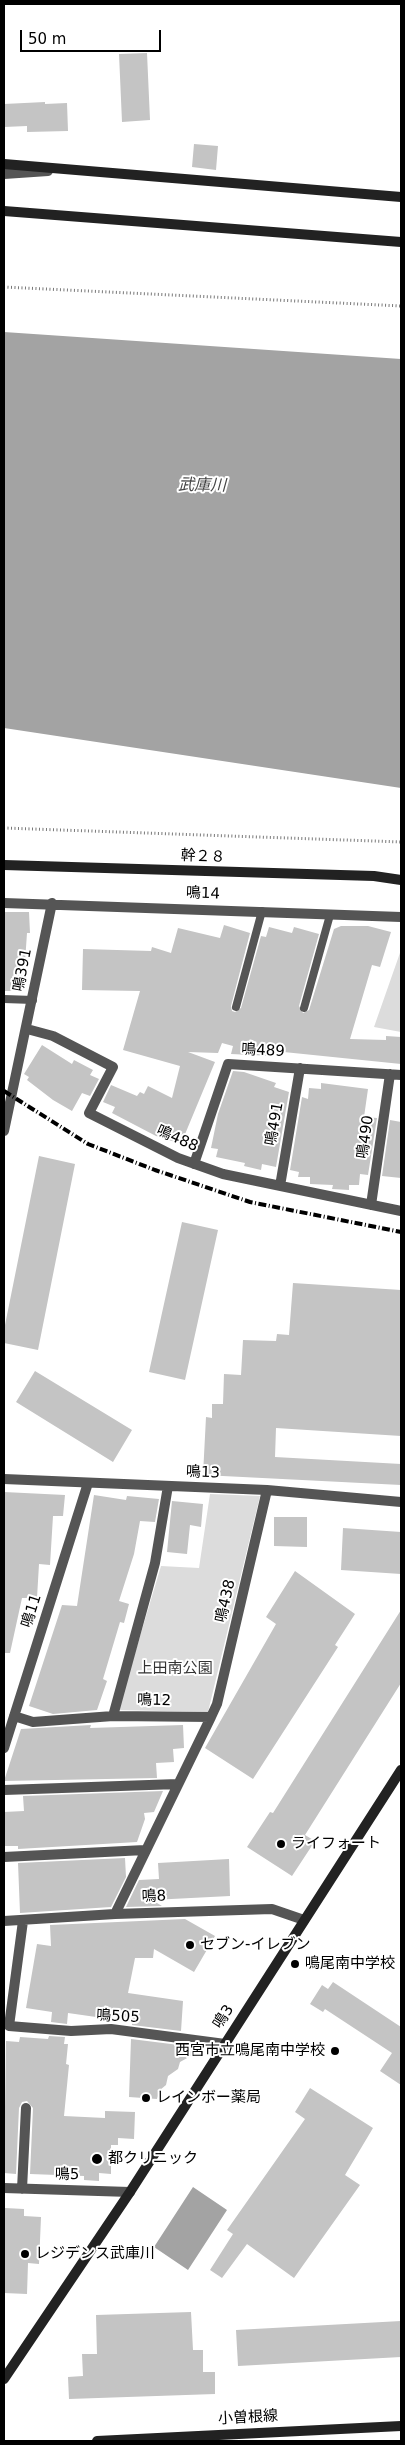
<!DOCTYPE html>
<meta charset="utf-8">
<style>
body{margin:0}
#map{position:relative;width:405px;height:2445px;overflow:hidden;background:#fff;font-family:"DejaVu Sans",sans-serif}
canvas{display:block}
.frame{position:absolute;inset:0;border:5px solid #000;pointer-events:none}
.scale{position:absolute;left:20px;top:30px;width:141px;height:22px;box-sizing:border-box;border:2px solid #000;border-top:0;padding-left:6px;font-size:15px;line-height:18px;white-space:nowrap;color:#000;-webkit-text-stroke:4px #fff;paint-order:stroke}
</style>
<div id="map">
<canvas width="405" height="2445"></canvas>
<div class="frame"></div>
<div class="scale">50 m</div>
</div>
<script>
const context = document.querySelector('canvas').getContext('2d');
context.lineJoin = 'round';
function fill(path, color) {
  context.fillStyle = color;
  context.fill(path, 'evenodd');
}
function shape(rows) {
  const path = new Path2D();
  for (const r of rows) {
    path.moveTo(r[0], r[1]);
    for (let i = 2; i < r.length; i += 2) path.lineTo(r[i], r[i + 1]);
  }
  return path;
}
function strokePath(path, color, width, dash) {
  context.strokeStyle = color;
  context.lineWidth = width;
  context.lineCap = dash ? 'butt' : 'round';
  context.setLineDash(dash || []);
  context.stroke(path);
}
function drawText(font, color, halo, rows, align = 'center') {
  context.font = font + ' "DejaVu Sans","Noto Sans JP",sans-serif';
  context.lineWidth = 4;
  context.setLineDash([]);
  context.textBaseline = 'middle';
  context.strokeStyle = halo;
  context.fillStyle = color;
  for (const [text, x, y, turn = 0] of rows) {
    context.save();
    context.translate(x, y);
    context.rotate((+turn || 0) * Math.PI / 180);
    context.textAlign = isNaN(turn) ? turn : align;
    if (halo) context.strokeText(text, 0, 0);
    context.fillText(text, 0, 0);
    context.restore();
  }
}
const green = shape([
 [401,950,401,1032,374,1027],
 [210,1494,260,1496,208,1712,118,1710,161,1566,199,1568]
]);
const water = shape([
 [4,332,401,359,401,788,4,728],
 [193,2187,227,2210,188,2270,154,2247]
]);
const building = shape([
 [147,53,150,120,122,122,119,54],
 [45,102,45,104,67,103,68,131,27,132,27,126,4,127,4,104],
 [194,144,218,146,216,170,192,167],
 [4,912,29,912,30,933,27,933,23,991,4,991],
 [224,925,250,933,231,1006,232,1011,235,1012,241,1008,261,936,266,937,269,927,292,933,294,927,319,934,299,1006,303,1013,309,1010,334,929,341,926,368,926,391,932,380,967,372,965,350,1039,386,1040,386,1036,401,1037,401,1064,274,1051,273,1056,231,1054,233,1046,222,1043,218,1053,188,1052,215,1062,183,1139,176,1136,175,1142,156,1136,112,1113,115,1107,103,1102,111,1085,137,1096,140,1092,144,1094,148,1086,172,1098,180,1066,123,1050,140,991,82,990,83,949,151,951,152,947,171,953,178,928,220,938],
 [42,1045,72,1064,74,1060,93,1070,90,1075,99,1079,90,1096,82,1093,72,1111,53,1100,27,1080,29,1077,24,1074],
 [233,1071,244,1072,276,1083,274,1087,289,1092,276,1167,262,1164,261,1170,244,1166,245,1163,216,1157,218,1149,211,1148,218,1114],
 [321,1083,368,1089,364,1117,377,1118,368,1175,360,1174,359,1185,349,1185,349,1190,332,1189,333,1185,310,1184,310,1177,298,1177,299,1172,290,1170,302,1097,308,1099,309,1088,321,1089],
 [390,1120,401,1122,401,1178,382,1176],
 [39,1156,75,1164,38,1350,4,1343,4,1330],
 [182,1222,218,1230,185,1380,149,1372],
 [293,1283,401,1290,401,1436,276,1428,275,1457,401,1464,401,1485,203,1475,206,1417,212,1418,212,1404,223,1404,224,1374,241,1375,243,1340,276,1341,277,1334,289,1335],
 [35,1371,132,1430,113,1462,16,1402],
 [4,1492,65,1495,63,1516,53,1516,50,1565,39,1564,37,1598,22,1598,10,1653,4,1653],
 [94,1495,126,1500,127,1496,159,1499,155,1522,140,1521,134,1554,119,1601,129,1604,124,1623,120,1622,103,1679,107,1681,97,1710,53,1714,29,1706,62,1605,77,1606],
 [172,1501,203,1504,201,1527,190,1525,187,1554,167,1552],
 [274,1517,307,1517,307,1547,274,1546],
 [343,1528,401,1532,401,1574,341,1570],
 [295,1571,355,1614,335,1645,338,1647,253,1779,205,1748,276,1624,266,1617],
 [401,1610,401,1683,305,1835,315,1841,292,1876,247,1847,270,1812,273,1813],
 [91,1725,90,1728,183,1725,184,1748,173,1749,174,1762,156,1763,157,1778,4,1781,21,1729],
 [163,1791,154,1812,144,1813,145,1819,137,1842,18,1849,18,1846,4,1846,4,1812,24,1811,23,1796],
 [125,1858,126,1877,111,1907,20,1913,18,1863],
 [229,1859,230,1896,152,1900,162,1906,126,1907,139,1880,159,1879,158,1863],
 [185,1919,215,1936,194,1972,154,1949,153,1958,135,1958,128,1993,183,2001,181,2031,132,2025,132,2020,128,2019,128,2017,97,2014,96,2017,68,2013,67,2024,51,2022,52,2012,26,2008,37,1944,51,1946,50,1925],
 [333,1982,401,2027,401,2085,380,2071,392,2053,325,2009,323,2012,310,2004,322,1985,328,1989],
 [49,2036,65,2037,64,2044,68,2044,66,2064,69,2065,64,2116,105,2118,105,2111,135,2112,134,2139,118,2138,118,2145,111,2145,111,2174,99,2173,99,2181,84,2180,84,2176,30,2174,33,2108,27,2101,22,2102,19,2108,16,2174,4,2173,6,2041,19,2042,20,2037,48,2039],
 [131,2039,179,2045,179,2050,198,2052,180,2062,178,2069,168,2076,166,2085,160,2090,157,2099,129,2097],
 [310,2088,373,2128,345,2175,360,2185,294,2278,247,2244,222,2278,210,2270,233,2234,227,2230,305,2119,295,2112],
 [5,2208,24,2209,24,2216,41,2217,39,2264,28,2263,27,2294,4,2293],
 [191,2312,193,2350,203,2350,203,2372,215,2372,215,2394,69,2399,68,2377,83,2376,82,2354,97,2354,96,2315],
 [401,2321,401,2357,238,2366,236,2330]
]);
const path = shape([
 [4,287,401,306],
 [4,828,401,842]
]);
const lane = shape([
 [4,999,33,1000],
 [236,1007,262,911],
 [304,1008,330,915]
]);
const street = shape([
 [4,174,48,171],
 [4,903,401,917],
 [27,1029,53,1036,113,1067,89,1113,178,1158,223,1174,401,1211],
 [4,1131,52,903],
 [194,1164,228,1064,401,1075],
 [280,1186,300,1068],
 [371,1205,390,1074],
 [4,1479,267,1490,401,1502],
 [14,1716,33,1722,113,1716],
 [211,1717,217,1704,267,1490],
 [4,1748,88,1483],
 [4,1790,178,1784],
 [4,1857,145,1850],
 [115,1914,211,1717,113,1716,155,1563,168,1486],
 [4,1921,115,1914,272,1909,304,1920],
 [23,1921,9,2026,71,2031,111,2029,225,2044],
 [4,2188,130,2192],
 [22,2189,26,2108]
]);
const secondary = shape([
 [4,164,401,197],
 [4,211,401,242],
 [4,865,374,876,401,880],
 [4,2379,130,2192,401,1770],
 [97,2441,401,2426]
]);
const rail = shape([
 [4,1091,88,1144,155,1170,250,1202,401,1232]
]);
const markers = [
 [281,1844,5,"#000"],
 [190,1945,5,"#000"],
 [295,1964,5,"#000"],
 [335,2051,5,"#000"],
 [146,2098,5,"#000"],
 [97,2159,6,"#000"],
 [25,2254,5,"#000"]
];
const streetNames = [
 ["幹２８",203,857,2],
 ["鳴14",203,894,2],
 ["鳴391",23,970,-79],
 ["鳴489",263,1051,3],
 ["鳴491",275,1124,-80],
 ["鳴490",366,1137,-82],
 ["鳴488",177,1139,24],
 ["鳴13",203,1473,2],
 ["鳴438",226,1601,-77],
 ["鳴11",32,1611,-72],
 ["鳴12",154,1701,1],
 ["鳴8",154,1897,-2],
 ["鳴505",118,2017,3],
 ["鳴3",224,2017,-57],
 ["鳴5",67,2175,1],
 ["小曽根線",248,2418,-3]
];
const parkNames = [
 ["上田南公園",175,1669]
];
const poiNames = [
 ["ライフォート",291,1844],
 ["セブン-イレブン",200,1945],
 ["鳴尾南中学校",305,1964],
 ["西宮市立鳴尾南中学校",325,2051,"right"],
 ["レインボー薬局",156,2098],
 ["都クリニック",108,2159],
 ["レジデンス武庫川",35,2254]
];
const waterNames = [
 ["武庫川",202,486,1]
];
fill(green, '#dcdcdc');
fill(water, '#a3a3a3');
fill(building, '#c4c4c4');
strokePath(path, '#777', 3, [1, 2.5]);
strokePath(lane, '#555', 8);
strokePath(street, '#555', 10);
strokePath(secondary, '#222', 10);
strokePath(rail, '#000', 4, [8, 2.5, 1, 2.5]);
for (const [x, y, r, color] of markers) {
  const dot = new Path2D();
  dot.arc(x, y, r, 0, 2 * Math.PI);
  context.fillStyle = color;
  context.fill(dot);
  strokePath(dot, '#fff', 2);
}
drawText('15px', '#000', '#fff', streetNames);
drawText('15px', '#333', '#fff', parkNames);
drawText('15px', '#000', '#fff', poiNames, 'left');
drawText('italic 16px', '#444', '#fff', waterNames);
</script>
